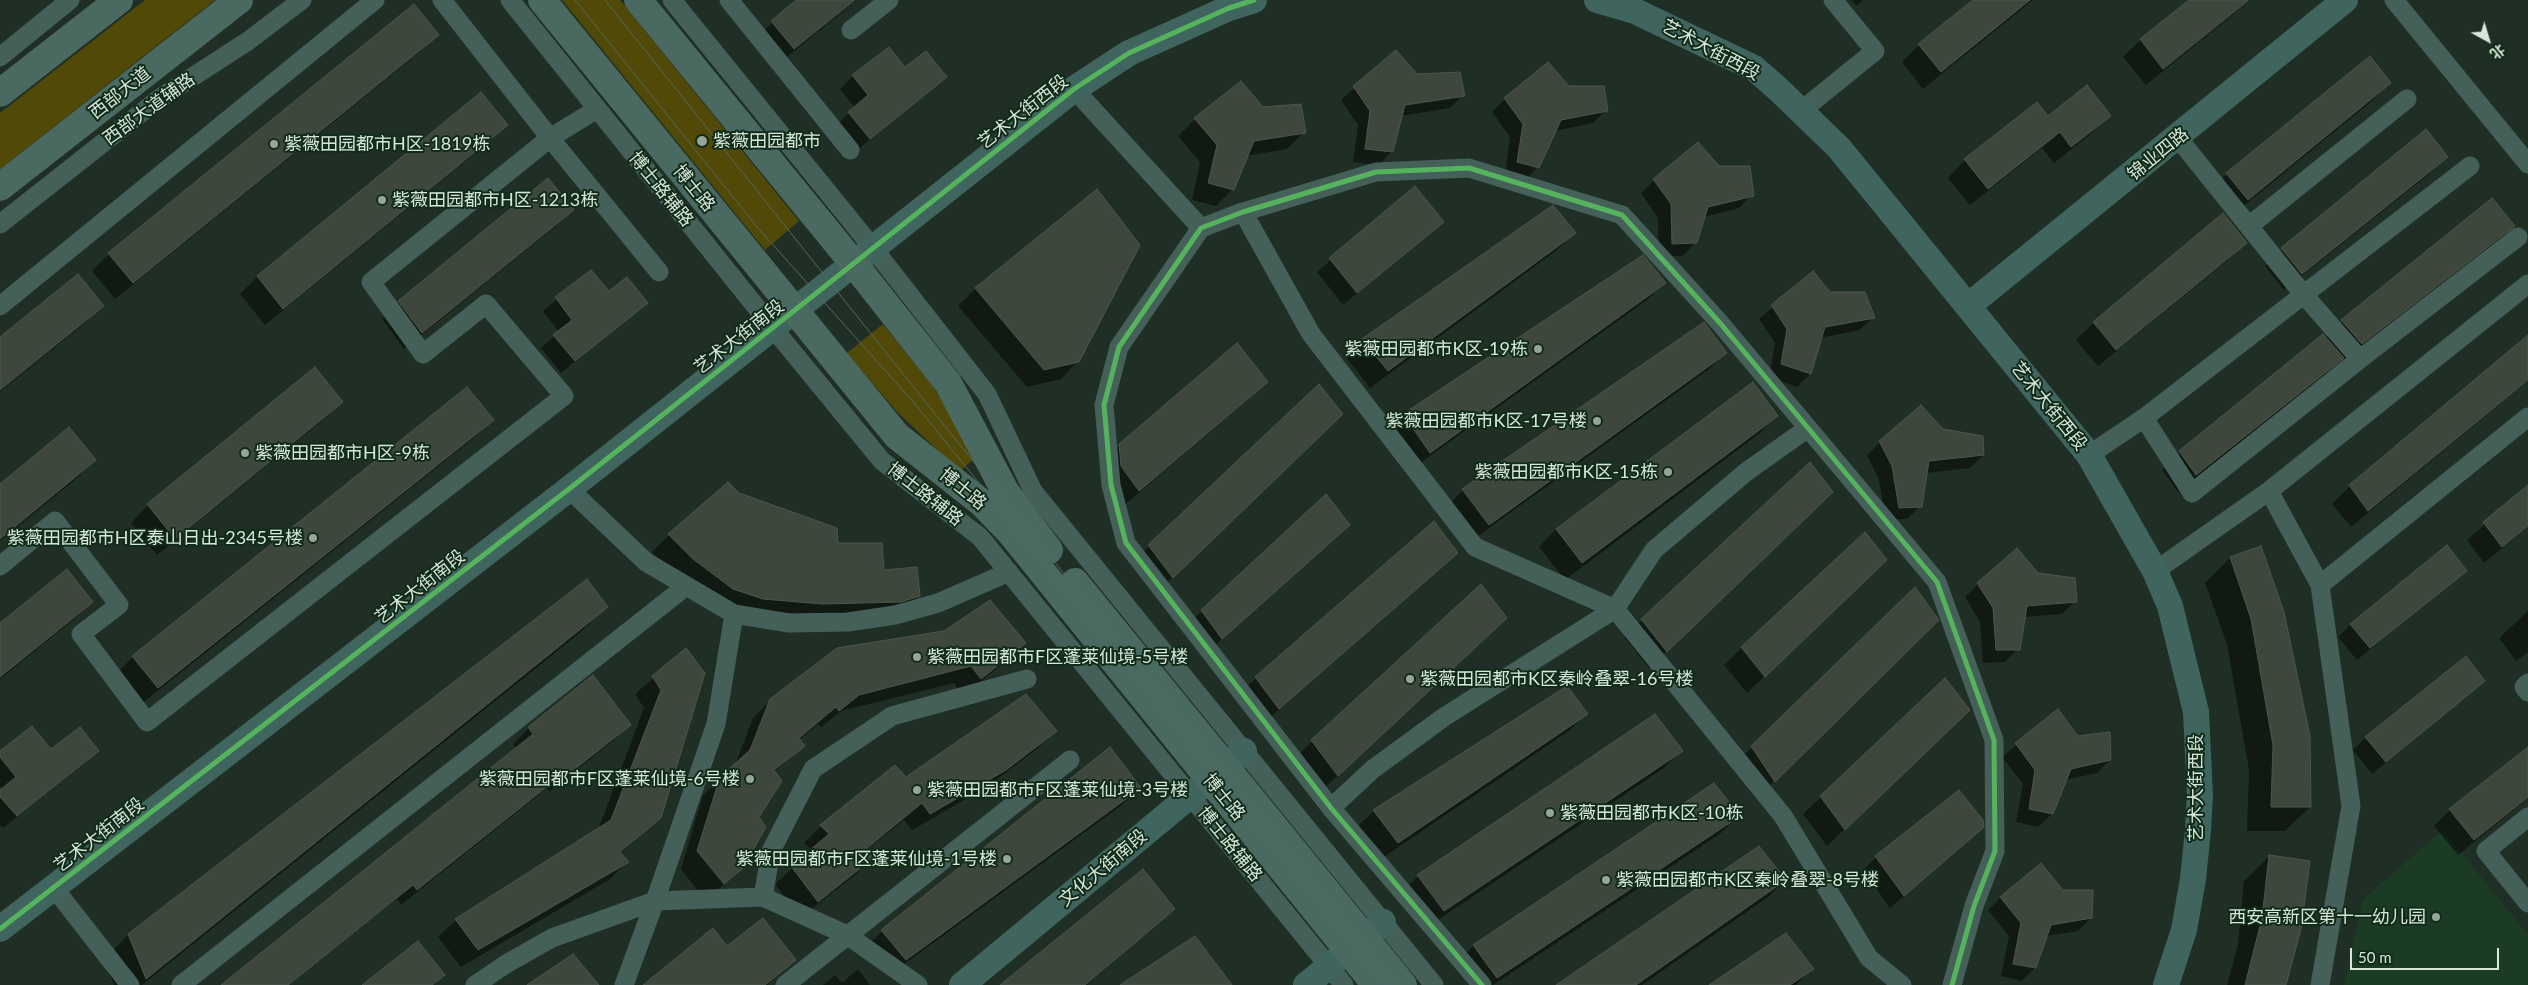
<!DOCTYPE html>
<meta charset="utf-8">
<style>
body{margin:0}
#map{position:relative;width:2528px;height:985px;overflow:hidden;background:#202f25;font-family:Lato,"Noto Sans SC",sans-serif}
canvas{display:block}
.north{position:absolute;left:2463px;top:15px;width:50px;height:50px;-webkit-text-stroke:4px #102b18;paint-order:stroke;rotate:141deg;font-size:14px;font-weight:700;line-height:20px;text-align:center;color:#d6e6d9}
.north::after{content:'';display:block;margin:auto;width:18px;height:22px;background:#d6e6d9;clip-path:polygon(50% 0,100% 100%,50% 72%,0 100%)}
.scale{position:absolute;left:2350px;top:948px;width:149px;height:22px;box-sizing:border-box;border:2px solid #d6e6d9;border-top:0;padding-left:6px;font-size:15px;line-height:18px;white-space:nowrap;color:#d6e6d9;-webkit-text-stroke:4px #102b18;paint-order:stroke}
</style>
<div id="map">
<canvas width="2528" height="985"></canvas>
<div class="north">北</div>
<div class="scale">50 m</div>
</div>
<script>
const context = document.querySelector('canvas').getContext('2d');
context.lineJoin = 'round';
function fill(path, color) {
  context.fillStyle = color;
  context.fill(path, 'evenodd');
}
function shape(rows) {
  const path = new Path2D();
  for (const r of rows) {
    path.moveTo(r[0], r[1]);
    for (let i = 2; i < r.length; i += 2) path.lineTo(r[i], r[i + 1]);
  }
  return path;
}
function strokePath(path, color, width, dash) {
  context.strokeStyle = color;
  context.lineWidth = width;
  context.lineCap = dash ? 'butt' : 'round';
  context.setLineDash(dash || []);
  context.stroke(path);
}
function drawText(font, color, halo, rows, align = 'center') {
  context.font = font + ' Lato,"Noto Sans SC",sans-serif';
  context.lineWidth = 4;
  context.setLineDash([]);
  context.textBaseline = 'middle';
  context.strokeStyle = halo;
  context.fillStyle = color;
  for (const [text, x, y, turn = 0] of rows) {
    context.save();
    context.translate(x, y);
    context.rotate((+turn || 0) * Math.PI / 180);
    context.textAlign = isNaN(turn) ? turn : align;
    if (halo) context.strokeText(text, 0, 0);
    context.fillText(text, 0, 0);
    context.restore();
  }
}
const built = shape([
 [2443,830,2528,935,2528,985,2344,985,2363,899]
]);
const green = shape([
 [145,0,215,0,0,169,0,113],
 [562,0,620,0,799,221,765,250],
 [883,324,932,385,977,456,960,471,897,412,847,353]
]);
const shadow = shape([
 [798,0,857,0,776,66,754,39],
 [1852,0,1863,0,1856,6],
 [1975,0,2033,0,1923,89,1902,62,1919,45],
 [2191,0,2251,0,2146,85,2123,57,2141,40],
 [437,34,420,52,115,299,92,271,109,254],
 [1396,51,1417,76,1463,95,1450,108,1401,116,1392,151,1379,165,1353,162,1358,125,1341,100],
 [2370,58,2390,83,2373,100,2230,217,2209,191,2227,174],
 [904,69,945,77,856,151,836,125,855,108,840,89,853,76],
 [1568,87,1606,110,1593,123,1555,131,1538,167,1525,180,1505,175,1510,137,1492,112,1505,99],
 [481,94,506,125,489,142,265,325,240,294,257,277],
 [1262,109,1304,132,1287,149,1246,156,1233,189,1216,206,1192,200,1200,162,1178,136,1195,119],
 [2109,116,2092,133,2054,163,2042,148,1970,205,1948,178,1965,160,2048,117],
 [2425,131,2446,157,2429,174,2284,290,2265,266,2282,249],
 [1719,168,1752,195,1739,208,1704,217,1696,242,1683,256,1659,256,1658,218,1641,193,1654,180],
 [1415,188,1442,222,1343,305,1317,272],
 [1097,191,1078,361,1061,379,1027,387,958,306,975,289],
 [2492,200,2513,226,2496,244,2344,360,2342,358,2325,375,2178,492,2162,470,2180,452,2323,336,2325,338,2342,321],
 [1552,207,1574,233,1557,250,1370,388,1346,357,1363,340],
 [572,210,555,227,404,349,382,319,399,302],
 [2245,243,2228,260,2098,366,2076,340,2094,322],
 [1642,256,1664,283,1647,300,1412,469,1387,433,1404,415],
 [591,271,609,293,646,303,561,373,541,348,559,332,543,311],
 [1813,273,1830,293,1873,317,1860,330,1820,338,1810,374,1797,387,1769,377,1775,343,1759,319],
 [102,306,85,323,0,392,0,339],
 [2528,337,2528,381,2351,527,2332,504,2350,486],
 [1726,353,1708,370,1471,541,1446,507,1463,490],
 [315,369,342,402,324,419,157,555,131,523,148,505],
 [1267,381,1249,399,1122,507,1102,463,1120,445],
 [1777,415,1760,433,1565,580,1539,547,1556,529],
 [492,420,475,437,140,705,116,674,133,657],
 [1942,430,1983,455,1970,468,1926,473,1920,506,1907,519,1886,520,1879,480,1867,455,1880,442],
 [1325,431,1155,594,1132,563,1149,546],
 [94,460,77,478,0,541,0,485],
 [1809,464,1814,509,1649,668,1624,637],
 [2528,487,2528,527,2484,563,2467,540],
 [738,494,836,544,883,571,918,596,901,613,745,616,676,576,652,552,669,535],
 [1326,496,1348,525,1204,655,1184,628],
 [2260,548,2310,807,2285,831,2247,831,2249,770,2227,644,2205,583,2230,558],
 [1457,553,1439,570,1261,725,1239,695,1256,678],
 [2465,570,2357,660,2338,637,2351,624],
 [2037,575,2075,601,2062,614,2024,617,2018,649,2005,662,1983,663,1980,622,1965,597,1978,584],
 [1868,577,1747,693,1724,665,1742,647],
 [587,581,606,607,581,632,142,985,114,985,103,960,128,935],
 [92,602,74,619,0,679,0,624],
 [2528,611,2528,652,2516,661,2499,638],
 [1506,618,1488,636,1320,792,1295,758,1312,741],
 [1937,620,1757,798,1735,764,1752,747],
 [1024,643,1007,660,963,696,954,683,841,711,821,727,818,724,799,740,804,746,774,772,757,817,742,867,706,901,681,869,703,795,735,765,753,718,771,700],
 [686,650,660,818,620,854,627,862,610,879,461,967,438,937,456,920,598,830,644,708,635,694],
 [593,676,629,725,614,740,550,791,547,788,401,905,397,899,288,985,223,985,517,749,513,744,529,728],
 [2484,681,2372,774,2353,750,2366,737],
 [1566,687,1587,713,1569,731,1381,859,1356,828,1374,811],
 [2058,711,2078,737,2110,760,2097,773,2065,780,2052,814,2038,827,2016,822,2023,784,2002,757],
 [1951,727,1827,846,1803,814,1821,797],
 [1055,731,1038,748,987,787,912,830,904,820,866,850,872,858,855,875,800,918,775,884,812,850,804,843,821,826,906,779],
 [2528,748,2528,798,2458,855,2434,826,2450,810],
 [51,750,97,751,84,764,3,828,0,825,0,792,3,789,0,786,0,753],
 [1681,751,1664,768,1426,928,1401,893,1418,876],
 [1714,784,1738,816,1721,833,1493,985,1473,985,1456,963,1473,946],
 [1139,788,1122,805,888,976,865,948,882,931],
 [1969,840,1890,908,1863,870,1876,857],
 [2269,856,2285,985,2227,985,2238,944,2244,881],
 [1785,880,1768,897,1642,985,1558,985],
 [2063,892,2091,918,2078,931,2046,936,2035,968,2022,981,2001,976,2009,936,1988,910,2001,897],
 [1174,908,1087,985,1002,985],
 [727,948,794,960,767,985,645,985],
 [1813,968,1796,985,1712,985],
 [858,969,870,985,823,985,835,975,842,983]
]);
const building = shape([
 [796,0,855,0,794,49,771,21,796,0],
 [1973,0,2030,0,1941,72,1918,44,1973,0],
 [2189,0,2249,0,2163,69,2140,39,2189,0],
 [414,4,439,35,133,283,108,253,414,4],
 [889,47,905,67,926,51,947,77,870,139,848,112,868,95,852,75,889,47],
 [1396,50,1417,74,1460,72,1465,96,1405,105,1393,152,1365,149,1370,111,1353,86,1396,50],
 [2370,56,2391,83,2248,200,2226,173,2370,56],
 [1548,62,1569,86,1604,86,1608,111,1561,120,1539,168,1517,162,1523,124,1504,98,1548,62],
 [1241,81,1263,107,1301,104,1306,133,1254,141,1234,190,1208,183,1217,145,1194,118,1241,81],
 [2087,85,2111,116,2071,147,2060,132,1988,189,1964,159,2037,102,2048,116,2087,85],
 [481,92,508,125,283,309,257,276,481,92],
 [2426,129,2448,157,2302,274,2281,248,2426,129],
 [1698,142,1719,166,1750,166,1754,196,1708,207,1697,243,1672,244,1671,204,1653,179,1698,142],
 [548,178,574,210,422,333,398,301,548,178],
 [1415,186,1444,222,1357,293,1329,258,1415,186],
 [1097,189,1140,245,1079,362,1044,370,975,288,1097,189],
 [2492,198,2515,226,2362,344,2341,320,2492,198],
 [1553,205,1576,233,1388,371,1362,339,1553,205],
 [2223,213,2247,243,2116,350,2093,322,2223,213],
 [1643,255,1666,283,1430,453,1403,414,1643,255],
 [591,270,609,291,627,277,648,303,575,361,553,335,572,320,555,297,591,270],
 [1813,271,1830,292,1865,292,1875,318,1825,327,1811,374,1781,364,1787,329,1771,305,1813,271],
 [78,274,104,306,0,390,0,337,78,274],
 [1704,322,1727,353,1489,525,1462,489,1704,322],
 [2323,334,2344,358,2196,475,2179,451,2323,334],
 [2528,335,2528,380,2368,511,2349,485,2528,335],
 [1237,343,1268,382,1139,491,1121,466,1119,444,1237,343],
 [315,367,343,402,175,539,147,504,315,367],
 [1753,382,1778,416,1582,563,1556,529,1753,382],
 [1319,384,1343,414,1173,578,1148,545,1319,384],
 [467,387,494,420,158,688,132,656,467,387],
 [1921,405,1943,429,1983,436,1984,455,1929,461,1922,507,1899,508,1892,466,1879,441,1921,405],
 [69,427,96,460,0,539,0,484,69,427],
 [1810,462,1833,492,1667,652,1641,619,1810,462],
 [728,482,739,493,837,528,838,543,882,543,884,570,917,567,920,596,901,602,822,604,763,599,733,589,693,559,668,534,728,482],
 [2528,485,2528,526,2502,547,2483,522,2528,485],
 [1326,494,1350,525,1222,639,1201,610,1326,494],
 [1434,521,1458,553,1279,709,1255,677,1434,521],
 [1865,532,1887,560,1765,677,1741,647,1865,532],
 [2447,545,2467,571,2370,648,2350,624,2447,545],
 [2261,546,2284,612,2310,736,2311,807,2271,807,2273,745,2251,619,2230,557,2261,546],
 [2017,548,2038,573,2075,578,2077,602,2027,606,2020,650,1996,650,1993,608,1977,583,2017,548],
 [67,569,93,602,0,677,0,623,67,569],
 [587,579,608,607,146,979,128,934,587,579],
 [1481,584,1507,618,1338,776,1311,740,1481,584],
 [1915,587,1939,620,1775,782,1751,746,1915,587],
 [990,600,1026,643,981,679,971,666,859,695,839,711,836,707,799,738,805,746,774,770,782,781,759,817,766,827,743,868,724,884,697,851,720,777,750,750,770,699,837,648,944,631,990,600],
 [686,648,705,673,661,818,620,852,629,862,478,950,455,919,611,820,661,690,652,676,686,648],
 [2466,656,2485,681,2386,762,2365,737,2466,656],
 [593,675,631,725,566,776,564,773,417,890,413,885,288,985,221,985,533,734,528,727,593,675],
 [1945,678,1970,710,1845,830,1820,796,1945,678],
 [1567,686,1588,714,1398,843,1373,810,1567,686],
 [1026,694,1057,731,1006,770,930,814,922,803,867,848,873,858,818,902,791,866,829,834,820,825,895,765,906,777,1026,694],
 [2058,709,2078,736,2110,732,2111,760,2071,769,2053,814,2029,809,2035,770,2015,743,2058,709],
 [1655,714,1683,751,1444,911,1417,875,1655,714],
 [32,726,51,749,80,727,99,751,17,816,0,797,0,790,16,777,0,757,0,751,32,726],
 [1110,747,1141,788,906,960,881,930,1110,747],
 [2528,747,2528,797,2474,840,2449,809,2528,747],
 [1714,783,1740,816,1497,978,1473,945,1714,783],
 [1959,790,1983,820,1984,827,1904,896,1875,856,1959,790],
 [1759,846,1786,880,1636,985,1556,985,1759,846],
 [2269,855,2310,861,2301,929,2286,985,2245,985,2262,918,2269,855],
 [2041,863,2063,890,2093,890,2092,918,2051,925,2036,968,2013,964,2021,923,2000,897,2041,863],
 [1143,869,1175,909,1085,985,1000,985,1143,869],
 [763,918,796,960,765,985,643,985,713,928,727,946,763,918],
 [1786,933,1814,969,1790,985,1709,985,1786,933],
 [1195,936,1232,985,1120,985,1195,936],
 [418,941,445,975,432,985,362,985,418,941],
 [573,954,599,985,527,985,573,954]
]);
const street = shape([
 [442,0,550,138,659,272],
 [510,0,773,328,882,461,980,537,1344,985],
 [672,0,873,248,987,394,1033,491,1434,985],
 [729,0,850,150],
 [2394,0,2528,164],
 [851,30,889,0],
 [0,57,70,0],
 [1074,89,1201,228],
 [1801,111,1875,51,1833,0],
 [2178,138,2304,295,2360,359,2518,237],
 [1243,212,1311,334,1475,547,1615,609,1783,816,1869,958,1902,985],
 [0,224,160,98,248,41,302,0],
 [2249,226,2407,99],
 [0,306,375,0],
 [2360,359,2192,493,2144,418,2470,166],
 [2089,455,2144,418],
 [569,489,646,562,734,614,789,623,848,622,895,615,938,603,1009,572],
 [2269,491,2320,585,2351,806,2320,985],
 [0,566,55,521,119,605,81,634,147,722,564,396,486,304,423,354,371,282,550,138,597,109],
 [2155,571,2269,491,2528,284],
 [2320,585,2528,417],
 [2528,683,2524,687,2528,692],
 [1331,808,1373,769,1444,717,1615,609,1654,550,1746,472,1808,428],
 [2528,817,2486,851,2528,903],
 [54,888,130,985],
 [763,897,771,851,813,769,892,716,1027,679],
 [181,985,685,587],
 [475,985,506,964,552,938,655,901,763,897,847,935,918,985],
 [624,985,655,901,716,724,734,614],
 [785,985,1070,760],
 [1482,985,1331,808,1126,543,1111,485,1104,405,1119,347,1201,228,1243,212,1376,172,1469,168,1622,215,1720,323,1937,582,1994,740,1995,851,1974,906,1952,985]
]);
const secondary = shape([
 [1597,0,1635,11,1754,68,1778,89,1839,148,2089,455,2155,571,2170,606,2196,712,2200,796,2198,830,2193,879,2184,930,2166,985],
 [1968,306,2345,0],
 [0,929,569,489,1074,89,1129,53,1229,8,1254,0],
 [962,985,1244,751],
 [1306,985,1383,922]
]);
const primary = shape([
 [542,0,897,436,982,503,1010,532,1376,985],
 [638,0,854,264,948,383,1005,491,1049,550],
 [0,93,119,0],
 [0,187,239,0],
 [1075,582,1403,985]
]);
const tram = shape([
 [575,0,758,228,915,404,1386,985],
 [605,0,923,399,1396,985]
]);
const cycleway = shape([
 [0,929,569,489,1074,89,1129,53,1229,8,1254,0],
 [1482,985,1331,808,1126,543,1111,485,1104,405,1119,347,1201,228,1243,212,1376,172,1469,168,1622,215,1720,323,1937,582,1994,740,1995,851,1974,906,1952,985]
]);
const markers = [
 [702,141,6,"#96a69a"],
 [274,144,5,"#96a69a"],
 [382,200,5,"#96a69a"],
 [1538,349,5,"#96a69a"],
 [1597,421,5,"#96a69a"],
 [245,453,5,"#96a69a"],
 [1668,472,5,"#96a69a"],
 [313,538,5,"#96a69a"],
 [917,657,5,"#96a69a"],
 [1410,679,5,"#96a69a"],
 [750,779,5,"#96a69a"],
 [917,790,5,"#96a69a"],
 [1550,813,5,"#96a69a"],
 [1007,859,5,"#96a69a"],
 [1606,880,5,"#96a69a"],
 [2436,917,5,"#96a69a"]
];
const streetNames = [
 ["艺术大街西段",1711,50,28],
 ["西部大道",120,93,-38],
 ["西部大道辅路",149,109,-36],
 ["艺术大街西段",1023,112,-38],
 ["锦业四路",2158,154,-39],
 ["博士路",694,188,51],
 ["博士路辅路",661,189,51],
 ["艺术大街南段",739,337,-38],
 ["艺术大街西段",2049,406,51],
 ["博士路",963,489,39],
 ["博士路辅路",925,494,38],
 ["艺术大街南段",420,587,-38],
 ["艺术大街西段",2196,788,-90],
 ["博士路",1224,797,51],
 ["艺术大街南段",99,835,-38],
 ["博士路辅路",1230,844,51],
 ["文化大街南段",1103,868,-40]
];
const poiNames = [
 ["紫薇田园都市",713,141],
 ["紫薇田园都市H区-1819栋",284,144],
 ["紫薇田园都市H区-1213栋",392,200],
 ["紫薇田园都市K区-19栋",1528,349,"right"],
 ["紫薇田园都市K区-17号楼",1587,421,"right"],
 ["紫薇田园都市H区-9栋",255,453],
 ["紫薇田园都市K区-15栋",1658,472,"right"],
 ["紫薇田园都市H区泰山日出-2345号楼",303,538,"right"],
 ["紫薇田园都市F区蓬莱仙境-5号楼",927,657],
 ["紫薇田园都市K区秦岭叠翠-16号楼",1420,679],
 ["紫薇田园都市F区蓬莱仙境-6号楼",740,779,"right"],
 ["紫薇田园都市F区蓬莱仙境-3号楼",927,790],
 ["紫薇田园都市K区-10栋",1560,813],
 ["紫薇田园都市F区蓬莱仙境-1号楼",997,859,"right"],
 ["紫薇田园都市K区秦岭叠翠-8号楼",1616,880],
 ["西安高新区第十一幼儿园",2426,917,"right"]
];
fill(built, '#1c3b25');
fill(green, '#504907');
fill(shadow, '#0007');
fill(building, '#3e473c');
strokePath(building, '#4d564b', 1);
strokePath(street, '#455f59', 19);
strokePath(secondary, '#3f655e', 26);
strokePath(primary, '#4a6961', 28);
strokePath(tram, '#566861', 1);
strokePath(cycleway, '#56b35d', 5);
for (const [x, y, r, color] of markers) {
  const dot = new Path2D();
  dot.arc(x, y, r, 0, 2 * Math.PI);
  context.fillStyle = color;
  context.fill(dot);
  strokePath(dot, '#102b18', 2);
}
drawText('18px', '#d6e6d9', '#102b18', streetNames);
drawText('18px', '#d6e6d9', '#102b18', poiNames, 'left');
</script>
